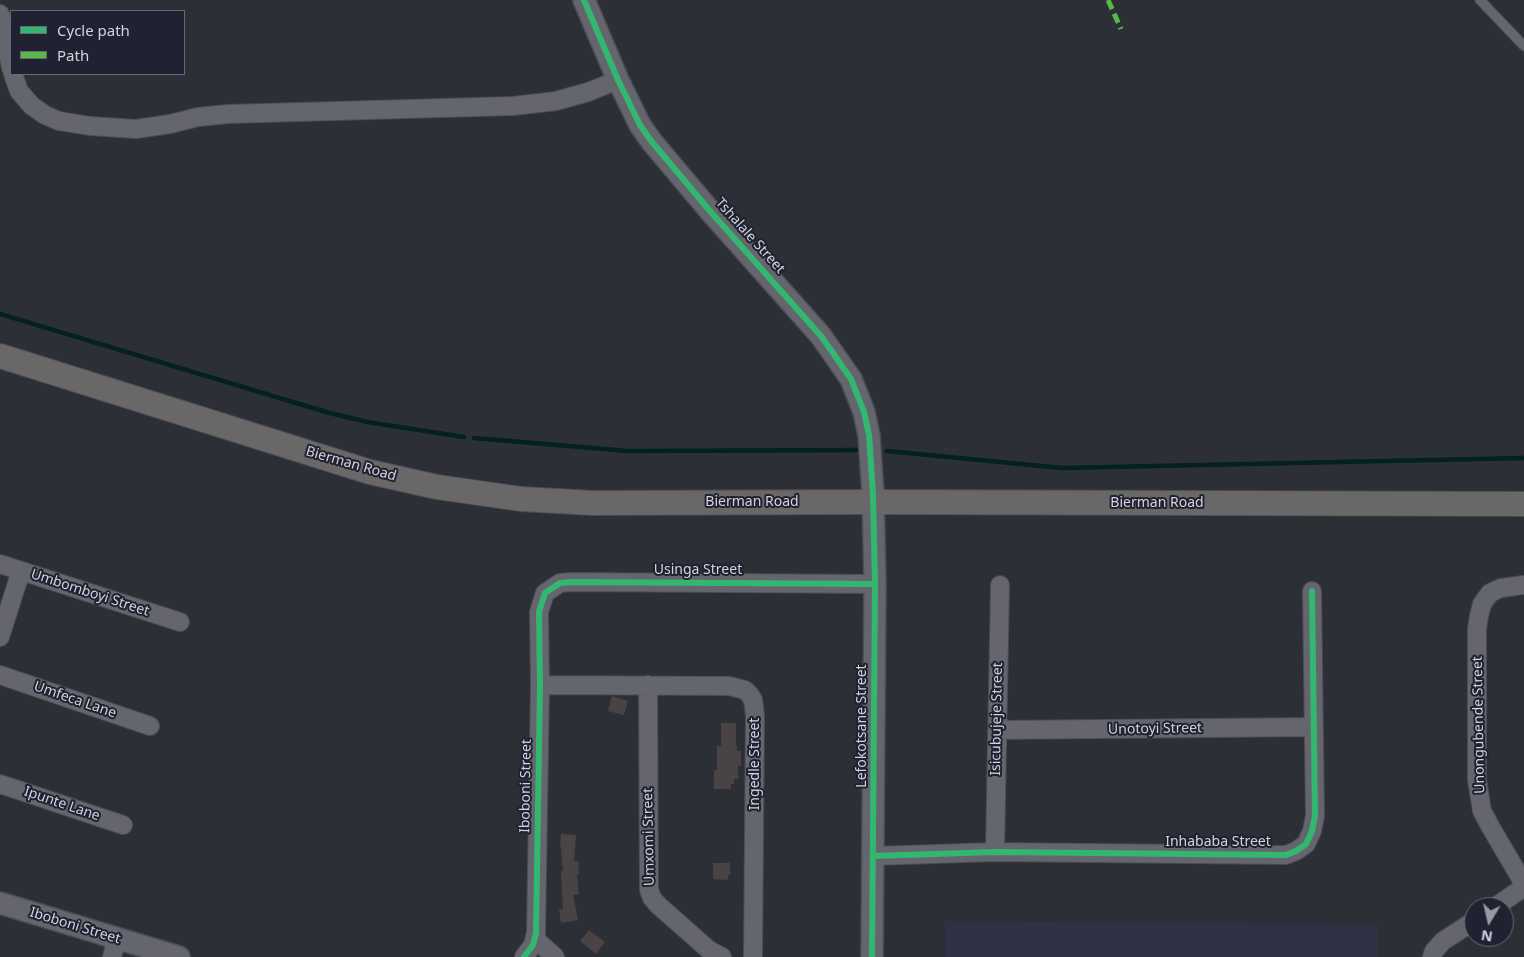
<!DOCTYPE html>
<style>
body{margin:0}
#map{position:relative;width:1524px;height:957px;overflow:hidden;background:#2d2f37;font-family:"Noto Sans",sans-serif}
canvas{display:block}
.legend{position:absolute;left:10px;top:10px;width:175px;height:65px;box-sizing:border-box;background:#202231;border:1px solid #676976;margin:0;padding:6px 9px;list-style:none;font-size:15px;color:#d2d3dd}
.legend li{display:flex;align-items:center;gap:10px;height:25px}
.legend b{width:25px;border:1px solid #676976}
.north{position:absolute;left:1464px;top:897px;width:50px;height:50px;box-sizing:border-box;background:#202231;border:1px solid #676976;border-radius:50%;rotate:189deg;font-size:14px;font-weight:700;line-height:20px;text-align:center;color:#d2d3dd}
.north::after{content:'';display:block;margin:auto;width:18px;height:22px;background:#989aa3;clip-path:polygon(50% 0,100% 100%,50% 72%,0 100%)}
</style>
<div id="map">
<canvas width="1524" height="957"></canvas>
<ul class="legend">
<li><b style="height:6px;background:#33b770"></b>Cycle path</li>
<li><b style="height:6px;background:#58b947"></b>Path</li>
</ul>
<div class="north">N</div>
</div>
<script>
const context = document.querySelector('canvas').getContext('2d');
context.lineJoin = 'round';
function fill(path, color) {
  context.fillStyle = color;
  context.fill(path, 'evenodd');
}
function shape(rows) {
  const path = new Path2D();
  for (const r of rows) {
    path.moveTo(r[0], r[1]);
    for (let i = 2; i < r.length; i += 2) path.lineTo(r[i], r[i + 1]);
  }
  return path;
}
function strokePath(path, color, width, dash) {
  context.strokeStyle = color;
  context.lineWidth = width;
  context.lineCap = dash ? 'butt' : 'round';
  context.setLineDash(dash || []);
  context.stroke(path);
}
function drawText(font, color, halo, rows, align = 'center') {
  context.font = font + ' "Noto Sans",sans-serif';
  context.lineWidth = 4;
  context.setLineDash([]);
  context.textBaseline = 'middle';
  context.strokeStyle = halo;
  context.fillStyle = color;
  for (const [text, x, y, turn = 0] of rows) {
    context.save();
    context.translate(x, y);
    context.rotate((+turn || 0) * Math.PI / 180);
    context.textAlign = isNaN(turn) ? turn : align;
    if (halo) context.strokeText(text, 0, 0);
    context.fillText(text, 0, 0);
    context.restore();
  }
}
const built = shape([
 [945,921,1378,925,1378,957,945,957]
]);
const stream = shape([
 [0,314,326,412,367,422,464,437],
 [474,438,628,451,859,450],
 [887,451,1062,468,1524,458]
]);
const building = shape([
 [612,696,628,701,624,715,608,711],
 [721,723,736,723,736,746,737,746,737,751,741,751,741,766,738,766,738,779,734,779,734,784,731,784,731,789,714,789,714,770,717,770,717,746,721,746],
 [561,834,576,835,574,861,578,861,579,874,577,874,579,894,573,895,578,920,561,923,559,909,563,909,561,871,563,871,561,847,560,847],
 [713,863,730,863,730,875,728,875,728,880,713,879],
 [589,930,605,942,596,954,580,941]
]);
const service = shape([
 [1480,0,1524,46]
]);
const minor = shape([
 [0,14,11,68],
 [13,74,19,91,32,106,45,115,59,121,90,126,136,129,170,124,198,117,228,114,513,106,556,101,588,92,618,80],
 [0,564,180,622],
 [1524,585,1501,588,1490,593,1482,604,1479,616,1477,629,1477,780,1482,811,1490,826,1524,884],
 [0,637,21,571],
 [0,675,150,726],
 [540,685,729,686,745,690,750,695,753,700,755,715,753,957],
 [648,685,649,890,652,898,658,905,709,950,722,957],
 [997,730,1314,727],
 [0,784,123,825],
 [995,852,1000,585],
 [873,856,995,852,1286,855,1296,851,1306,844,1312,831,1315,816,1312,591],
 [1495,907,1524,887],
 [535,939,555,957],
 [112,957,117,938],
 [524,957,533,945,536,933,540,685,539,612,545,593,560,583,572,582,875,584],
 [1432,957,1434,951,1443,941,1474,921]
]);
const tertiary = shape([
 [584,0,618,80,640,125,652,142,710,211,821,336,851,379,864,412,869,435,873,494,875,584,872,957],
 [0,903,179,957]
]);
const secondary = shape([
 [0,356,370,472,437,487,521,499,593,503,873,502,1524,504]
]);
const quiet = shape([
 [1108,0,1121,29]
]);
const cycleway = shape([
 [584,0,618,80,640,125,652,142,710,211,821,336,851,379,864,412,869,435,873,494,875,584,872,957],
 [873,856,995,852,1286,855,1296,851,1306,844,1312,831,1315,816,1312,591],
 [524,957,533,945,536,933,540,685,539,612,545,593,560,583,572,582,875,584]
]);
const streetNames = [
 ["Tshalale Street",750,236,48],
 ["Bierman Road",351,464,16],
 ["Bierman Road",752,502],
 ["Bierman Road",1157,503],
 ["Usinga Street",698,570],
 ["Umbomboyi Street",90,593,18],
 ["Umfeca Lane",75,700,19],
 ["Isicubujeje Street",997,719,-89],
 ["Unongubende Street",1479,725,-91],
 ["Lefokotsane Street",862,726,-90],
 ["Unotoyi Street",1155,729,-1],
 ["Ingedle Street",755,764,-90],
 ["Iboboni Street",526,786,-89],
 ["Ipunte Lane",62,804,19],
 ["Umxomi Street",649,837,-91],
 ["Inhababa Street",1218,842],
 ["Iboboni Street",75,926,17]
];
fill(built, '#2f3245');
strokePath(stream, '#042020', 4.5);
fill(building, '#4a4346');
strokePath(service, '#4b4c54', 11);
strokePath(minor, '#4b4c54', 20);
strokePath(tertiary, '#4b4c54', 24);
strokePath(secondary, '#4b4c54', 26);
strokePath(service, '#65666d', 9);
strokePath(minor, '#65666d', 18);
strokePath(tertiary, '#65666d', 21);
strokePath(secondary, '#6a6769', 24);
strokePath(quiet, '#58b947', 5, [10, 5]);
strokePath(cycleway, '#33b770', 6);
drawText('14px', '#d2d3dd', '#202231', streetNames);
</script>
